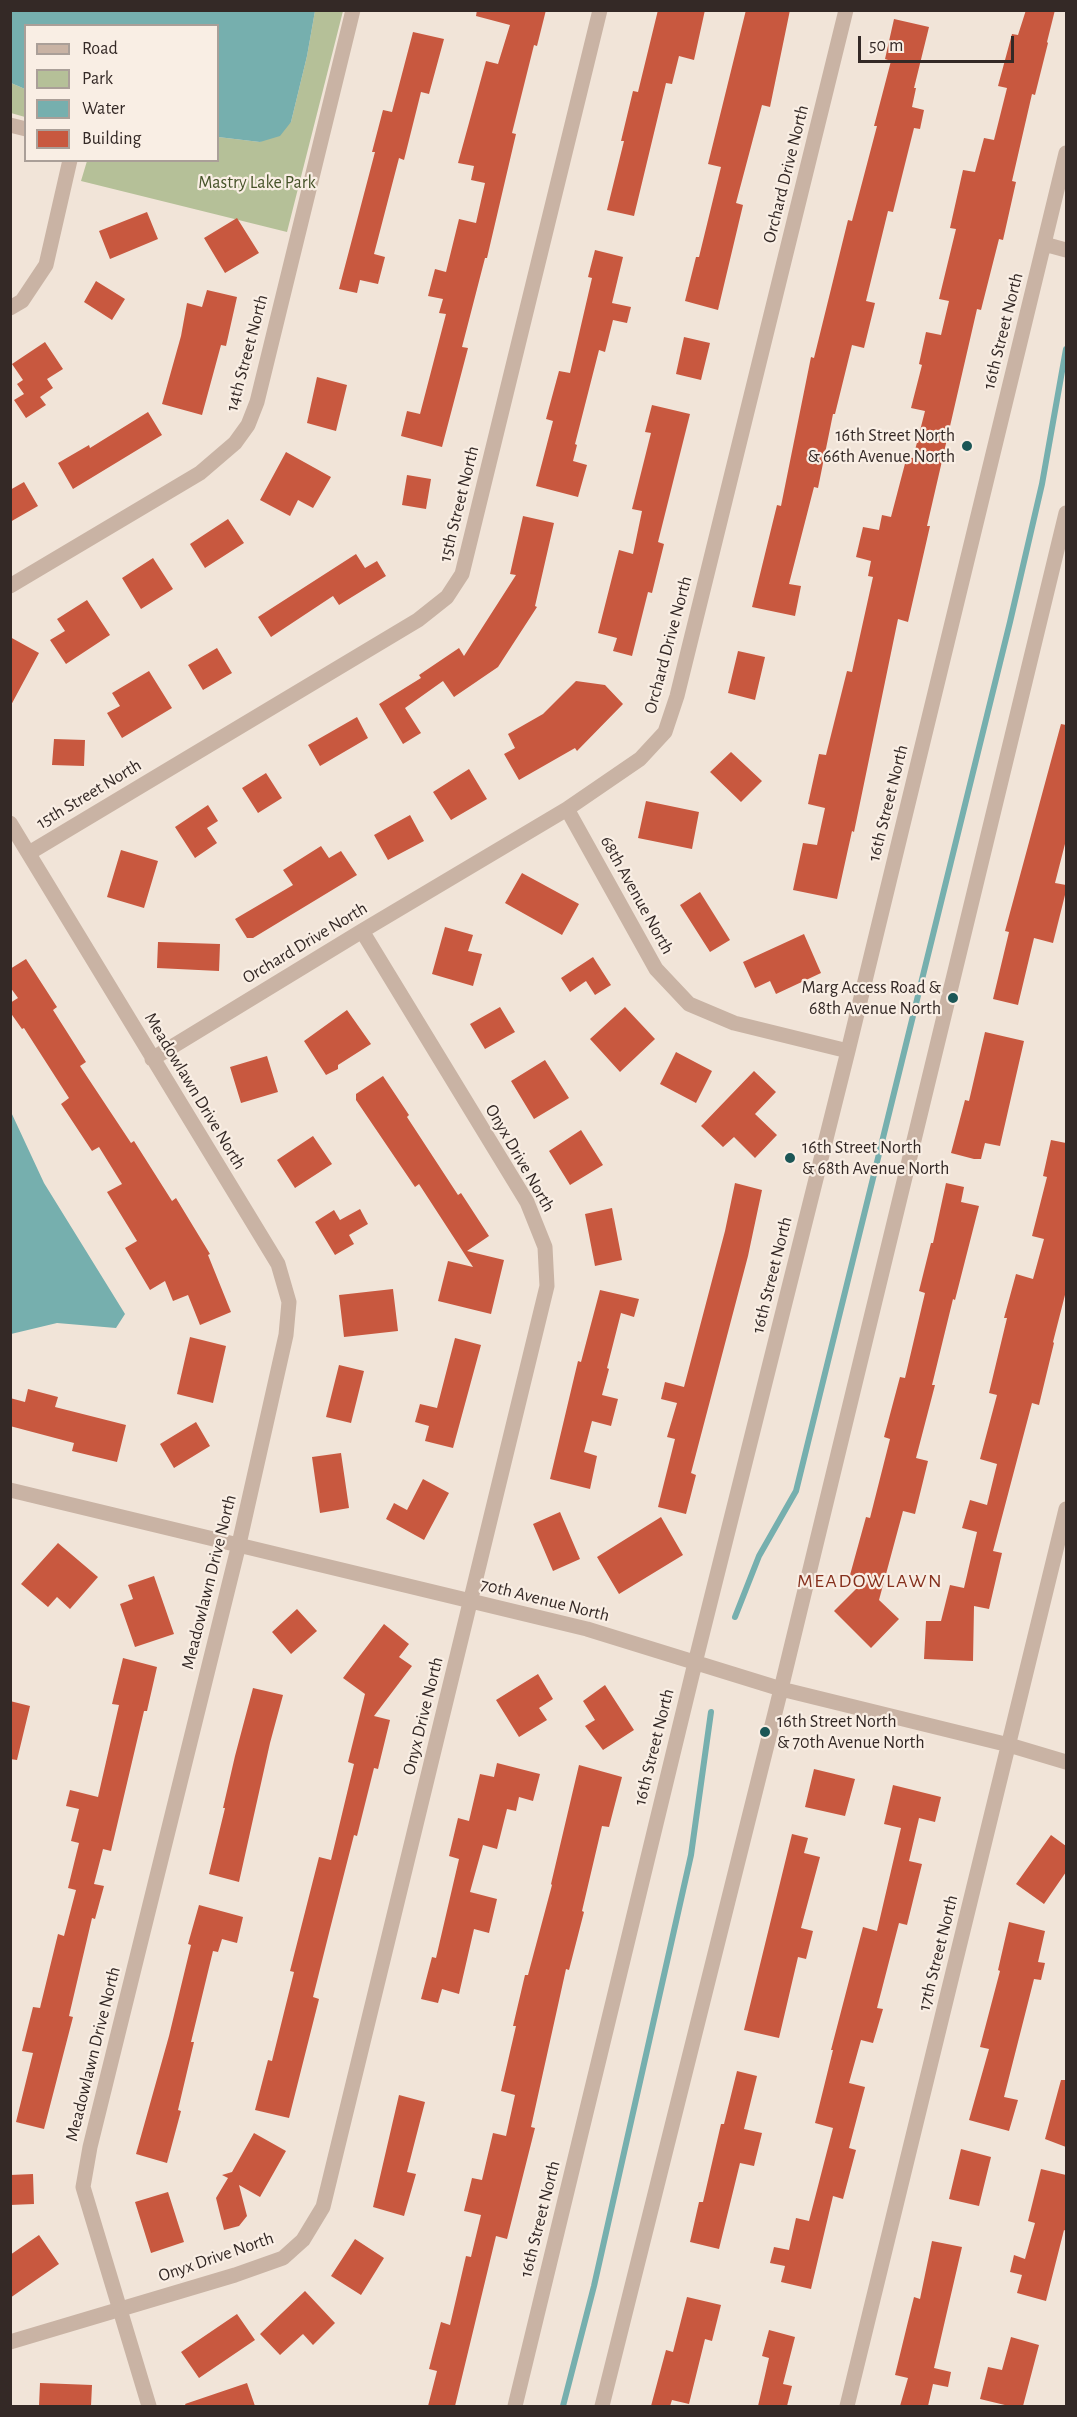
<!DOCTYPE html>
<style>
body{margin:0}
#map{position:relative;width:1077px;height:2417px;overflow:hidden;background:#f1e4d8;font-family:"Alegreya Sans",sans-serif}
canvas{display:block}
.frame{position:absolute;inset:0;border:12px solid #342926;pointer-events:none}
.legend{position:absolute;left:24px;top:24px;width:195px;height:138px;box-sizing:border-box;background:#f9eee4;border:2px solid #aa9f98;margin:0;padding:8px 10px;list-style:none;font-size:18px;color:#342926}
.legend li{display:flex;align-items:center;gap:12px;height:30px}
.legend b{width:30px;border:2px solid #aa9f98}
.scale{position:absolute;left:858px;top:36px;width:156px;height:27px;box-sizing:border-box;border:3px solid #342926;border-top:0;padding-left:8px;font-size:18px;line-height:21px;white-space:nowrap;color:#342926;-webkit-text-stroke:4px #f9eee4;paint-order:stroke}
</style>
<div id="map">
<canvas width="1077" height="2417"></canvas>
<div class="frame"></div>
<ul class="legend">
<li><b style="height:8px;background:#c9b3a4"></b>Road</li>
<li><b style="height:16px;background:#b5c098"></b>Park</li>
<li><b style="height:16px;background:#76afae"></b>Water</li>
<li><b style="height:16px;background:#c8583f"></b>Building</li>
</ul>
<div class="scale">50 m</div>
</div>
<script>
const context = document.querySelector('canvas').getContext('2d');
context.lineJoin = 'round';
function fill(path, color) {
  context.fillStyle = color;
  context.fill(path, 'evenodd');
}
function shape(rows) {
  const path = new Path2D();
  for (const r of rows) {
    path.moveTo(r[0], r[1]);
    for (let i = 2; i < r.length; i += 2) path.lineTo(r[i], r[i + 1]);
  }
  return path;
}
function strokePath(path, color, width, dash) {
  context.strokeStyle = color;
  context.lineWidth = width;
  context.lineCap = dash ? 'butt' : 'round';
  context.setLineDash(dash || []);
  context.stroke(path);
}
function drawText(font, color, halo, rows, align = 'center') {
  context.font = font + ' "Alegreya Sans",sans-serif';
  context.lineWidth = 4.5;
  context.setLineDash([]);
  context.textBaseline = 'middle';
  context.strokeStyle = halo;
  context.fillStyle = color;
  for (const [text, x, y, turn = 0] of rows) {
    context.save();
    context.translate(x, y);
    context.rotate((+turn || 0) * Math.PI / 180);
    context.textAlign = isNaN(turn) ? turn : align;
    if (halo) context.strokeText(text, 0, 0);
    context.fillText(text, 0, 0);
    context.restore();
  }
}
const green = shape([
 [315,11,343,11,287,232,81,181,87,161,218,160,218,137,260,142,291,122,307,56],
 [11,83,25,89,25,117,11,113]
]);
const water = shape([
 [12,11,12,10,315,11,307,56,291,122,280,136,260,142,218,137,218,26,26,26,25,89,11,83],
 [11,1112,44,1183,125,1314,116,1328,57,1323,11,1334]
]);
const stream = shape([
 [735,1617,759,1556,796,1491,1010,622,1042,484,1066,349],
 [563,2406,594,2286,691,1855,711,1712]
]);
const building = shape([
 [477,10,546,10,537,46,534,45,512,133,516,134,487,258,485,258,462,347,468,348,442,447,401,436,407,411,420,414,446,314,439,313,443,299,428,296,435,269,446,272,459,219,476,223,485,183,471,180,474,166,458,163,486,61,498,64,510,25,476,16],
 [658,10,705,10,694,60,679,56,672,84,666,83,634,216,607,210,624,141,621,141,633,91,638,92],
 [746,10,790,10,770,107,762,105,736,203,743,205,718,310,685,301,696,257,699,257,721,167,708,164],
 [1026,10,1055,10,1047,42,1048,43,1035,95,1032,94,1012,181,1016,182,1003,240,999,239,981,310,977,309,927,526,930,526,908,622,898,619,854,832,852,831,837,899,793,890,803,843,817,845,825,808,808,804,819,754,826,755,847,671,852,672,873,577,868,576,871,561,856,557,863,527,879,530,882,515,891,517,907,456,913,458,925,411,911,408,922,365,919,364,926,332,941,335,949,301,939,299,956,229,950,228,963,170,975,172,984,138,994,140,1007,88,998,86,1012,34,1018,35],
 [894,19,929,27,914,88,916,88,912,107,924,110,920,129,914,128,893,212,888,211,866,301,875,303,864,348,852,345,835,414,833,414,818,488,814,487,789,584,801,586,795,616,752,607,777,505,781,506,811,357,814,358,848,220,852,221,877,126,874,126,891,61,885,59],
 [413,32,444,39,429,94,421,92,404,160,399,158,374,254,385,257,378,284,360,280,357,293,339,289,375,152,372,152,383,110,392,112],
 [147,212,158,239,110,259,99,231],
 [237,218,259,253,225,273,204,238],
 [595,250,623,257,612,303,631,307,627,323,613,320,605,352,599,350,575,444,577,445,573,461,587,465,578,497,536,486,553,421,546,419,559,371,570,373,592,278,588,277],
 [96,281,125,299,112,320,84,302],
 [207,290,237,297,226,346,221,345,202,415,162,404,181,336,187,303,202,307],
 [684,337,710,343,701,380,676,374],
 [45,342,63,369,47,379,53,388,40,397,46,405,26,418,14,400,24,394,17,384,23,380,12,364],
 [317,377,347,385,336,431,307,423],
 [652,405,690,414,658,542,664,544,652,593,648,592,632,656,613,651,617,638,598,633,619,550,633,554,642,511,632,509,651,433,645,432],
 [148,412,162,435,73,489,58,463,89,445,90,448],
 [286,452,331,477,313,508,298,500,290,516,260,500],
 [407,475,431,479,426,509,402,505],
 [24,482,38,506,10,522,10,490],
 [523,516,554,523,535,606,537,607,498,667,454,697,443,681,405,708,421,733,403,744,379,704,421,678,419,675,459,648,464,656,516,575,510,574],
 [228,519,244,543,205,568,190,544],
 [356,554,365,568,377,561,386,576,339,605,333,596,271,637,258,617],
 [153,558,173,589,141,609,122,578],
 [87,600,110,635,66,664,50,640,65,631,57,619],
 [10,637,39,653,10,707],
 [217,648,232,673,203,690,188,665],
 [738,651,765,657,755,700,728,693],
 [149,671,172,708,122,738,107,713,120,706,112,693],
 [576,681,605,685,623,704,577,751,575,748,519,780,504,754,515,748,508,734,543,714],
 [357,717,368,738,320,766,308,745],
 [1061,724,1066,725,1066,840,1055,883,1066,885,1066,891,1053,943,1034,938,1018,1005,993,999,1009,932,1005,931],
 [54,739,85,740,84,766,52,765],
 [731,752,762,781,741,802,710,772],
 [469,769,487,799,451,820,433,792],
 [266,773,282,798,258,813,242,788],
 [646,801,699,812,692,849,638,838],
 [208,805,218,821,207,828,217,843,195,858,175,827],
 [410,815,424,841,388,860,374,835],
 [321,846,329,858,341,851,357,875,253,938,247,938,235,919,293,885,283,870],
 [121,850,158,861,144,908,107,897],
 [522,873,579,904,562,935,505,903],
 [700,892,730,940,710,952,680,905],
 [445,927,473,935,468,951,482,954,473,986,432,974],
 [804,934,821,973,776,994,770,981,755,988,743,962],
 [158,942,220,944,219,971,157,968],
 [593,957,611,985,595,995,586,981,570,992,561,978],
 [26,959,57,1007,53,1010,86,1062,80,1066,131,1143,134,1141,172,1201,176,1198,210,1254,208,1255,231,1312,200,1325,188,1295,173,1301,165,1281,150,1290,125,1248,137,1241,107,1192,122,1184,99,1147,92,1151,61,1104,69,1098,24,1028,22,1029,10,1012,10,1003,18,998,10,987,10,969],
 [500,1007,515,1032,485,1049,470,1024],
 [625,1007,655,1039,620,1072,590,1039],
 [347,1010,371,1044,338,1065,338,1069,326,1075,304,1041],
 [985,1032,1024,1041,1000,1146,985,1143,981,1159,974,1159,951,1153,965,1100,969,1101],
 [676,1052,712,1071,696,1103,660,1084],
 [267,1056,278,1092,241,1103,230,1067],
 [545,1060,569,1098,534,1119,511,1081],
 [754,1071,776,1092,755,1114,777,1135,755,1158,734,1137,723,1147,701,1126],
 [383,1076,409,1115,407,1117,458,1195,461,1193,489,1236,467,1251,504,1260,491,1314,438,1301,448,1261,473,1267,419,1184,415,1187,356,1100,356,1094],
 [581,1130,603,1165,570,1185,549,1151],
 [313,1136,332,1164,295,1188,277,1160],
 [1051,1140,1066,1143,1066,1291,1053,1342,1054,1343,1039,1405,1032,1403,993,1551,1002,1553,989,1609,974,1606,973,1661,924,1659,926,1621,941,1621,950,1585,964,1588,977,1532,962,1528,970,1500,987,1505,997,1464,980,1459,997,1395,989,1393,1007,1318,1004,1318,1016,1274,1033,1279,1044,1239,1032,1236,1047,1177,1043,1176],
 [735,1183,762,1190,748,1256,691,1473,696,1475,686,1514,658,1507,675,1439,667,1437,677,1403,661,1399,665,1382,684,1387,725,1231],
 [946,1183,964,1187,961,1202,979,1206,955,1300,953,1299,932,1385,935,1385,916,1458,928,1461,915,1514,903,1511,879,1600,899,1619,871,1648,834,1611,866,1579,850,1575,866,1517,870,1518,890,1439,884,1437,900,1377,905,1378,925,1293,919,1291,931,1243,933,1243],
 [612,1208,622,1260,595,1266,585,1214],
 [360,1209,368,1224,349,1235,354,1244,335,1255,315,1222,334,1210,340,1220],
 [393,1289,398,1331,344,1337,339,1295],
 [600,1290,639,1299,634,1317,621,1313,607,1368,609,1369,602,1395,618,1399,611,1426,592,1421,584,1452,597,1456,590,1489,550,1479,578,1361,581,1362],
 [190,1337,226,1346,213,1403,177,1394],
 [455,1338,481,1345,453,1448,425,1441,429,1426,415,1422,420,1404,437,1408],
 [339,1365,364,1371,351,1423,326,1417],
 [28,1389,58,1397,55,1407,126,1425,117,1462,72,1451,74,1443,10,1426,10,1398,25,1402],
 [196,1422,210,1446,174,1468,160,1444],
 [341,1453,349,1508,320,1513,312,1457],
 [423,1479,449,1493,424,1540,386,1519,394,1503,407,1510],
 [560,1512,580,1559,553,1571,533,1524],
 [661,1517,683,1555,619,1594,597,1557],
 [58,1543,98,1577,70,1609,57,1597,48,1607,21,1584],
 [154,1576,174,1634,135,1647,120,1604,133,1599,128,1585],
 [297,1609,317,1631,291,1654,272,1632],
 [384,1624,409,1644,399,1657,412,1666,374,1716,390,1720,378,1769,374,1768,357,1836,354,1835,330,1929,313,1997,319,1999,289,2118,255,2110,268,2060,272,2061,294,1972,290,1971,319,1857,331,1860,354,1764,348,1762,365,1694,343,1678],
 [123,1658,157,1667,147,1711,144,1711,111,1851,103,1849,94,1884,104,1886,95,1919,92,1918,69,2016,73,2017,44,2129,16,2122,33,2053,22,2051,33,2007,40,2008,58,1934,64,1936,76,1890,68,1888,79,1843,71,1841,79,1809,66,1806,70,1790,98,1797,119,1705,112,1704],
 [538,1674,553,1699,539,1708,547,1720,519,1737,496,1700],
 [605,1685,634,1730,603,1750,585,1726,595,1720,583,1701],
 [253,1688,283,1695,270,1743,239,1882,209,1874,225,1808,223,1808,235,1756],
 [10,1701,30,1706,17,1760,10,1759],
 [497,1763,540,1774,533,1801,519,1797,516,1811,507,1809,497,1849,483,1845,470,1892,497,1899,489,1933,474,1929,459,1994,442,1989,438,2003,421,1999,432,1957,436,1958,459,1859,449,1856,458,1818,469,1821,480,1774,494,1777],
 [579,1765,622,1777,609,1827,602,1826,582,1911,584,1912,569,1970,566,1969,531,2127,535,2128,507,2239,496,2236,455,2406,428,2406,437,2371,429,2369,441,2322,450,2325,466,2256,471,2257,481,2215,464,2211,472,2178,482,2180,493,2133,506,2136,515,2095,501,2091,516,2026,513,2026,525,1975,528,1975,552,1885,551,1884],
 [814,1769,855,1779,845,1816,805,1807],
 [893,1785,941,1797,935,1822,919,1818,909,1861,922,1864,907,1925,899,1923,877,2008,883,2009,873,2043,861,2040,849,2083,865,2087,849,2148,856,2150,843,2199,833,2196,811,2289,781,2282,785,2266,770,2263,774,2247,789,2250,796,2218,809,2221,833,2128,815,2123,833,2050,831,2050,863,1927,877,1931,901,1828,884,1824],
 [792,1834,808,1838,804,1853,820,1857,801,1928,813,1931,806,1959,798,1957,779,2038,744,2030],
 [1051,1835,1066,1846,1066,1872,1044,1904,1016,1884],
 [199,1905,243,1917,237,1943,222,1939,218,1952,213,1951,191,2042,194,2042,178,2110,181,2111,167,2163,136,2154,169,2036,191,1945,188,1944],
 [1009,1922,1045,1931,1038,1962,1045,1963,1041,1980,1034,1979,1004,2097,1018,2100,1009,2131,969,2120,989,2049,980,2047,1000,1971,998,1970],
 [737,2071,757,2076,744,2129,762,2133,754,2166,740,2163,719,2249,690,2242,699,2202,703,2202,721,2124,724,2124],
 [1061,2080,1066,2080,1066,2147,1045,2139],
 [399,2095,425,2102,407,2172,416,2174,404,2216,373,2207],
 [254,2133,286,2151,260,2197,239,2185,247,2216,239,2226,224,2230,216,2198,228,2178,222,2175,232,2172],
 [961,2149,991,2157,979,2206,949,2199],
 [1041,2169,1066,2175,1066,2231,1064,2230,1046,2301,1017,2293,1022,2275,1010,2272,1014,2255,1025,2259,1035,2223,1028,2221],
 [33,2174,34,2204,10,2205,10,2175],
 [168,2192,184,2242,151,2253,135,2202],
 [39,2235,59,2264,10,2298,10,2255],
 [355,2239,384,2258,361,2295,331,2276],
 [932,2241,962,2247,934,2368,951,2372,948,2387,933,2384,928,2406,900,2406,908,2378,895,2375,914,2297,920,2299],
 [305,2291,335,2323,313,2345,303,2334,280,2355,260,2334],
 [687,2297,721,2305,712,2341,705,2339,689,2404,672,2400,670,2406,651,2406,666,2350,673,2352],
 [237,2314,255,2340,199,2378,181,2352],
 [769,2330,795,2337,783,2384,792,2386,787,2406,758,2406,769,2358,762,2356],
 [1011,2337,1039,2345,1023,2406,1009,2406,980,2399,988,2367,1002,2370],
 [40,2383,92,2385,91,2406,39,2406],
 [247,2383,255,2406,186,2406,185,2404]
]);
const minor = shape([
 [10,125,26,129],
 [1044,244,1066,250],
 [10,308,22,301,46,265,70,160],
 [10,586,200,473,235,443,248,425,257,402,353,10],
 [567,809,656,969,689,1004,734,1023,848,1051],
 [10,823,278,1264,289,1302,286,1335,239,1544,90,2147,83,2187,149,2406],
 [29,853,418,620,447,597,462,574,600,10],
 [152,1059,362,931,567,809,640,759,665,732,677,696,846,10],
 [10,1490,587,1629,781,1689,1009,1745,1066,1762],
 [10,2342,235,2275,283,2258,303,2240,323,2207,547,1286,545,1247,527,1202,362,931],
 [515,2406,695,1663,848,1051,1066,153],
 [602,2406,781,1689,1066,513],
 [847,2406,1066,1509]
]);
const markers = [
 [967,446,6,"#1b5656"],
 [953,998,6,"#1b5656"],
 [790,1158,6,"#1b5656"],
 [765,1732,6,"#1b5656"]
];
const streetNames = [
 ["Orchard Drive North",786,174,-76],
 ["16th Street North",1003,331,-76],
 ["14th Street North",247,353,-75],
 ["15th Street North",459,504,-76],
 ["Orchard Drive North",668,645,-75],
 ["15th Street North",89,794,-31],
 ["16th Street North",888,803,-76],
 ["68th Avenue North",637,895,61],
 ["Orchard Drive North",305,943,-31],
 ["Meadowlawn Drive North",195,1091,59],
 ["Onyx Drive North",520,1158,60],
 ["16th Street North",772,1275,-76],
 ["Meadowlawn Drive North",209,1582,-76],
 ["70th Avenue North",545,1600,14],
 ["Onyx Drive North",423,1716,-76],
 ["16th Street North",654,1747,-76],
 ["17th Street North",938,1953,-76],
 ["Meadowlawn Drive North",93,2054,-76],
 ["16th Street North",540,2219,-76],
 ["Onyx Drive North",216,2257,-19]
];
const parkNames = [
 ["Mastry Lake Park",257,183]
];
const poiNames = [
 ["16th Street North",955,436],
 ["& 66th Avenue North",955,457],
 ["Marg Access Road &",941,988],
 ["68th Avenue North",941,1009],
 ["16th Street North",802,1148,"left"],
 ["& 68th Avenue North",802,1169,"left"],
 ["16th Street North",777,1722,"left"],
 ["& 70th Avenue North",777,1743,"left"]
];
const neighbourhoodNames = [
 ["MEADOWLAWN",870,1581]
];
fill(green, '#b5c098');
fill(water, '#76afae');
strokePath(stream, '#76afae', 6);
fill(building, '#c8583f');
strokePath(minor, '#c9b3a4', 15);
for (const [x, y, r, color] of markers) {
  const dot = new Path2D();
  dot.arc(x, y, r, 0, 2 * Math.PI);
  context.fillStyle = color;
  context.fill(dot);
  strokePath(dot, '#f9eee4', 2);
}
drawText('18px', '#342926', '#f9eee4', streetNames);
drawText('18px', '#465329', '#f9eee4', parkNames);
drawText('18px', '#342926', '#f9eee4', poiNames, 'right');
context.letterSpacing = '1.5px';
drawText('20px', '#85301d', '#f9eee4', neighbourhoodNames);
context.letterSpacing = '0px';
</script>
